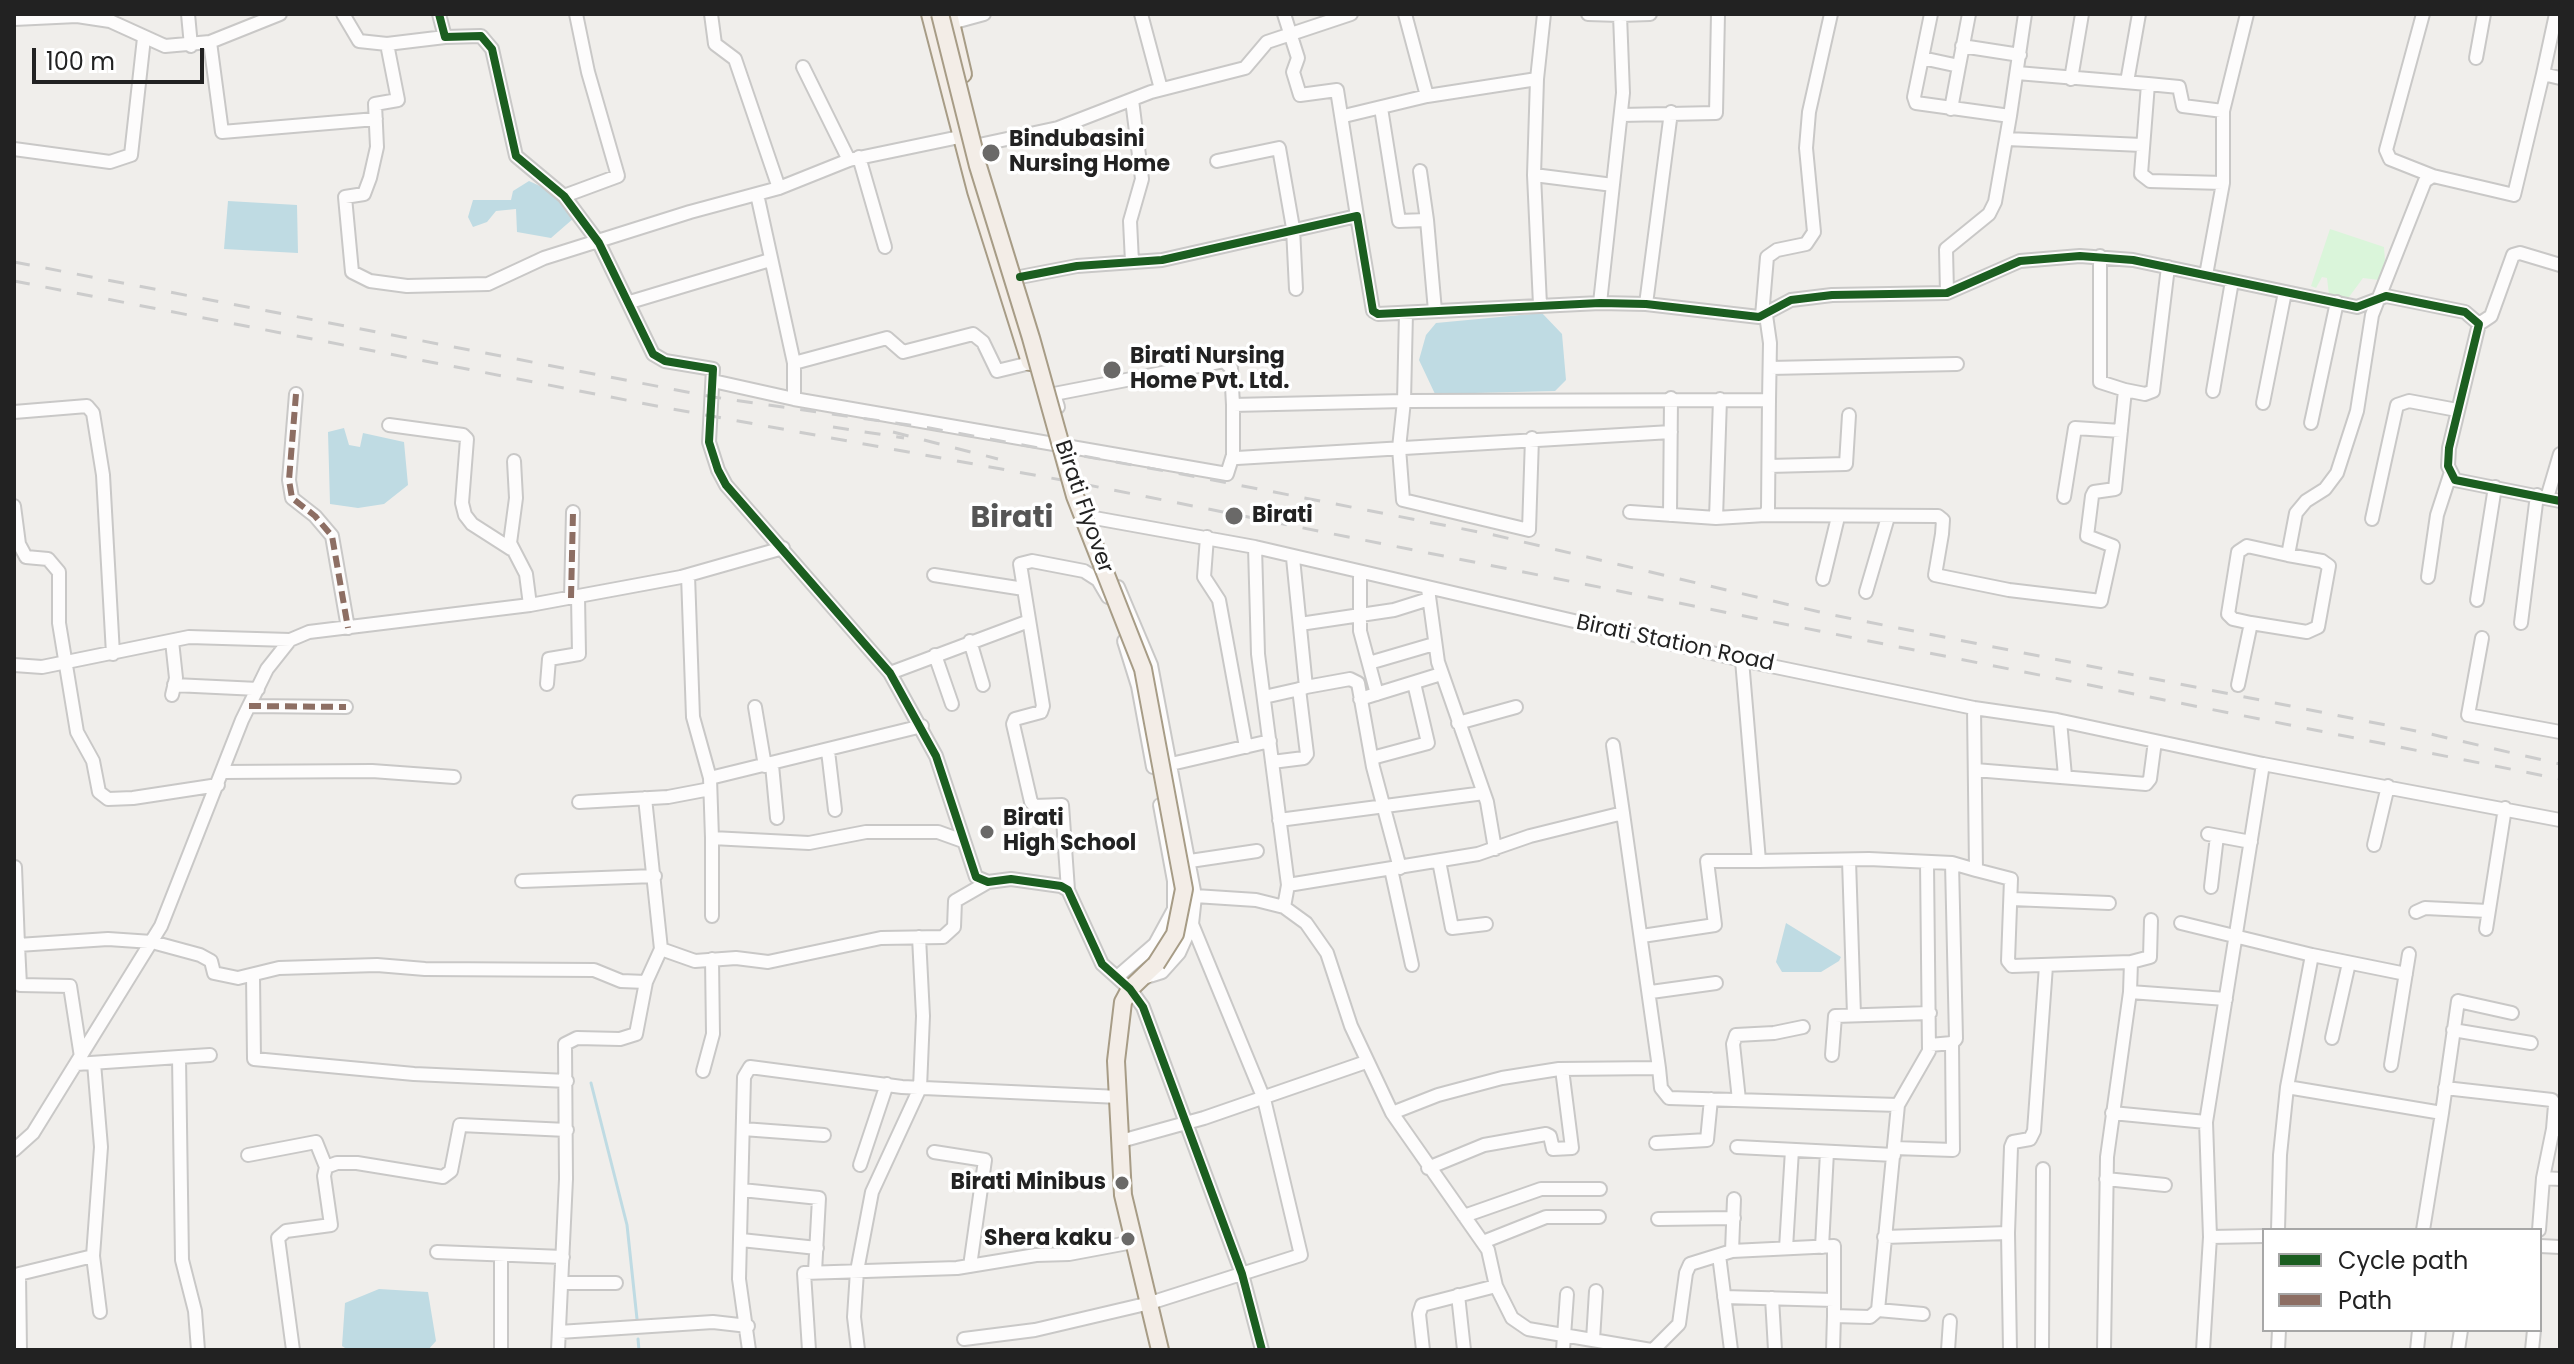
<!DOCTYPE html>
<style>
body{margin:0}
#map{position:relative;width:2574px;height:1364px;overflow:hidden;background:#f0eeeb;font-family:Poppins,sans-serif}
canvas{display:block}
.frame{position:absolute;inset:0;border:16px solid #222;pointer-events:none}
.legend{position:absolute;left:2262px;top:1228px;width:280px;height:104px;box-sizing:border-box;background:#fff;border:2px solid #a7a7a7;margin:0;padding:10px 14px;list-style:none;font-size:24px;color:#222}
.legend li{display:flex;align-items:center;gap:16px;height:40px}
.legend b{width:40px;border:2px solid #a7a7a7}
.scale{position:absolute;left:32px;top:48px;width:172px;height:36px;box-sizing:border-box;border:4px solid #222;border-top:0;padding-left:10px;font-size:24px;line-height:28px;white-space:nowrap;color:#222;-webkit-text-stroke:6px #fff;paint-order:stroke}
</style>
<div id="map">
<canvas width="2574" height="1364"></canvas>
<div class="frame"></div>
<ul class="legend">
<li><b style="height:10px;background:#1b5e20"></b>Cycle path</li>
<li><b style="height:10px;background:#8d6e63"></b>Path</li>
</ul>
<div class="scale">100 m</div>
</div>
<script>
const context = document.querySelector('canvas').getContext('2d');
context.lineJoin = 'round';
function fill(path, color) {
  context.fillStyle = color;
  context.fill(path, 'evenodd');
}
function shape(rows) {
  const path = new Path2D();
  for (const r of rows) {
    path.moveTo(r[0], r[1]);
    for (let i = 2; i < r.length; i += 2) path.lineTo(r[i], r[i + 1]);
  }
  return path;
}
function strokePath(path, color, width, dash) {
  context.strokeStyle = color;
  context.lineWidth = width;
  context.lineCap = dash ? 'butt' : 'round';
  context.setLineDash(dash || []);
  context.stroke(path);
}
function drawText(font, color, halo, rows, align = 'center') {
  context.font = font + ' Poppins,sans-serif';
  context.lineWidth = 7;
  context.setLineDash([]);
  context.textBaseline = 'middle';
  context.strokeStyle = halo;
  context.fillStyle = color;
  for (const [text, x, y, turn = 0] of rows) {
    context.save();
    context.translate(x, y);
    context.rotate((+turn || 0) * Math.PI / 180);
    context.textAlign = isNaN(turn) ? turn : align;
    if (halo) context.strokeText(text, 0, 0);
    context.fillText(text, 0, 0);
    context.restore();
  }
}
const park = shape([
 [2330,229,2384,247,2385,261,2379,280,2363,278,2349,297,2341,300,2329,295,2327,278,2322,277,2316,288,2311,286]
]);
const water = shape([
 [529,181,551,191,574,218,551,238,517,232,516,209,496,211,487,222,473,227,468,217,473,200,511,200,513,191],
 [228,201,297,205,298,253,224,249],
 [1542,313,1562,334,1566,380,1555,391,1435,394,1419,360,1426,335,1436,323],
 [344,428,349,445,360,447,363,433,404,442,408,485,384,504,358,508,330,504,328,432],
 [1786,923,1841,957,1839,961,1821,972,1782,972,1776,962],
 [379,1289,428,1292,436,1341,428,1350,348,1350,342,1346,345,1303]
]);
const stream = shape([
 [591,1083,627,1225,637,1319],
 [638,1339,639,1350]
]);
const minor = shape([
 [188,14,191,46],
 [343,14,359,41,387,44],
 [439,14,445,37,481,36,492,49,516,156,564,196,599,243,653,354,665,361,713,369,709,442,718,470,726,485,890,673,936,756,976,877,988,882,1011,879,1061,886,1068,890,1102,964,1130,989,1143,1007,1242,1274,1262,1350],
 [711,14,715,44,735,59,779,188],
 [1141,14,1161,89],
 [1284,14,1298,58,1293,72,1300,95,1337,90,1357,216],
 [1405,14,1427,96],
 [1588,14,1620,15,1623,93,1600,303],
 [1931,14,1914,97,1916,103,2010,116,1995,202,1989,214,1946,249,1947,293],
 [2423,14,2386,150,2390,159,2433,176],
 [2556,14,2543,74,2560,78],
 [1620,15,1650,14],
 [14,19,77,16,110,21,165,46,210,42,280,14],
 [951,23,984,14],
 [445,37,387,44,398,100,375,104,377,147,370,178,364,194,345,197,352,272,370,281,407,286,488,284,544,258,690,212,779,188,849,160,969,135],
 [210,42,222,132,376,119],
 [1962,46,2020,55],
 [1922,58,1959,66,1969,14],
 [2476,58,2484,14],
 [803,67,849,160],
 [2017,73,2148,84],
 [1537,79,1534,175,1540,305],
 [2071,79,2082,14],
 [2127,82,2139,14],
 [1132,100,1142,179,1130,221,1132,262],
 [1381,108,1399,221,1427,220,1435,311],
 [1951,109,1959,66],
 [2223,111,2183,106,2179,87,2148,84,2141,174,2150,181,2223,183],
 [1621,115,1716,113,1718,14],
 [1344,116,1427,96,1537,79,1544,14],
 [2010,116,2025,14],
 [2007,139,2142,145],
 [979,145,1058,128,1151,92,1245,68,1267,42,1351,14],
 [14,149,110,162,131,155,144,38],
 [859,157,885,247],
 [1217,161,1279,148,1293,228,1296,289],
 [1420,171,1427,220],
 [1534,175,1613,185],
 [757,194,794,363,794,399],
 [564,196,618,176,588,72,576,14],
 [2100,256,2100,382,2125,390],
 [2206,275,2223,183,2223,111,2247,14],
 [1020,277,1077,266,1162,260,1357,216,1373,311,1378,314,1600,303,1646,304,1759,317,1791,300,1832,295,1947,293,2020,261,2080,256,2133,260,2357,307,2386,296,2465,312,2479,324,2449,448,2448,466,2455,480,2560,501],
 [630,302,770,260],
 [1646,304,1671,112],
 [1762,316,1767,257,1777,250,1806,244,1814,232,1806,148,1809,112,1831,14],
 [2479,324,2491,316,2513,255,2520,253,2560,265],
 [794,363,887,338,903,352,973,334,983,342,997,371,1030,363],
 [1770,368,1957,364],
 [713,381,794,399,1227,474,1233,455],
 [2213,391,2232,281],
 [296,394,289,480,292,498,315,516,332,536,348,628],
 [2263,403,2285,292],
 [1233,405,1233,455,1237,458,1671,432],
 [1058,407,1054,394,1224,361,1231,368,1233,405,1404,401,1406,313],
 [14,412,87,406,93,413,103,475,113,654],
 [2311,423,2337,302],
 [389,425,463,435,467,439,462,503,465,515,472,524,511,549],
 [1532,438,1529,530,1403,500,1399,448,1404,401,1769,400,1770,343,1766,315],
 [514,461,516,498,510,543,526,574,530,605],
 [1769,466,1846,464,1849,415],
 [2064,497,2075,428,2121,431],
 [2547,498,2560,454],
 [14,506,19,544,26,557,48,559,59,572,59,623,77,732,93,761,99,792,108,799,133,798,218,785],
 [1630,512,1716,518,1765,515,1768,509,1769,400],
 [1670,515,1671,398],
 [1765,515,1938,516,1943,520,1942,534,1935,575,2009,590,2101,601,2113,546,2087,536,2092,496,2094,492,2115,489,2125,390,2145,394,2153,391,2168,267],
 [1089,517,1255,547,1742,660,1974,708,2057,720,2263,764,2560,820],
 [1716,518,1720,399],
 [2372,519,2397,405,2409,401,2457,410],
 [1207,537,1204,577,1219,600,1246,747],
 [1255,547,1258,654,1288,885,1284,907],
 [1293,558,1306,687,1350,679,1358,683,1373,767,1400,868],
 [1360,573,1360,631,1377,694],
 [688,575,693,717,710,778,712,838,809,843,866,832,938,832,963,841],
 [934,575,1024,589],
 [2428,577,2437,515,2450,475],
 [1823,579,1838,517],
 [1118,587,1151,665,1195,896,1192,924,1179,953,1162,972,1143,978],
 [1428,589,1438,662,1487,802,1495,849],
 [1866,592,1888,517],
 [571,598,573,512],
 [2477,600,2495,487],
 [2251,623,2307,632,2318,627,2329,566,2322,561,2288,555],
 [2521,623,2537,495],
 [1300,624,1394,610,1429,599],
 [2482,638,2468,715,2560,732],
 [970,641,983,685],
 [1124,641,1138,686,1153,767],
 [935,655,952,704],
 [1742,660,1759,861,1869,859,1952,863,1976,870,1974,708],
 [1369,663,1434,644],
 [14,665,42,667,189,637,290,640],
 [890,673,1029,621],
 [547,684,549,659,579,654,578,596],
 [174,685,258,689],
 [2238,685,2251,623,2233,619,2228,614,2238,552,2247,546,2288,555,2296,513,2306,501,2325,489,2337,473,2357,411,2372,315,2425,181,2433,176,2514,195,2543,74],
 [172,695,176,678,172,641],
 [1264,697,1304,688],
 [1360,699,1441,674],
 [249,706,346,707],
 [755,707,765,766],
 [2060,721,2065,776],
 [1458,723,1516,707],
 [1613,745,1623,813],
 [828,751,835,810],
 [1372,758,1428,743,1414,683],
 [1272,762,1304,758,1307,754,1299,689],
 [1171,764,1270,741],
 [772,765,777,818],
 [1975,770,2146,784,2150,779,2155,741],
 [223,772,372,771,454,777],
 [710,778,922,726],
 [645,798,661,949],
 [579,802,668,797,710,789],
 [1279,820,1484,793],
 [2208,834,2251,842],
 [2374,845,2388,786],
 [1849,860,1854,1015],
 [1190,861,1257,851],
 [1439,861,1452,928,1486,924],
 [15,867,18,945],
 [1391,869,1412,965],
 [1976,870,2011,879,2008,961,2012,966,2131,962,2130,992],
 [522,881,655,876],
 [1288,885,1478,854,1530,836,1623,813,1659,1068,1559,1069,1502,1078,1438,1095,1392,1113],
 [2211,887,2217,836],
 [1068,890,1062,805,1035,806,1031,802,1013,724,1015,719,1041,712,1043,706,1020,564,1032,561,1084,571,1098,580,1108,597],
 [1195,896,1256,900,1284,907,1306,923,1327,953,1351,1026,1392,1113,1488,1250,1496,1286,1512,1318,1528,1329,1651,1350],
 [2012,899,2109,903],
 [2416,912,2425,908,2488,911],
 [712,916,712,838],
 [2181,923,2312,955,2287,1087,2280,1155,2278,1230],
 [2486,929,2505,808],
 [1642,936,1715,925,1707,861,1759,861],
 [2312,955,2406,974],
 [2131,962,2150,957,2151,920],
 [253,975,254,1059,414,1074,567,1081],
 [1117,977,1155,944,1174,909,1174,881,1160,805],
 [1651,992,1716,983],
 [2453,1030,2531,1043],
 [2332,1038,2349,963],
 [1930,1045,1952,1043,1956,1039,1952,863],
 [1832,1055,1835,1016,1930,1013],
 [81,1057,70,986,20,985,18,945,108,939,152,942,200,955,211,961,214,973,238,978,279,968,377,965,425,969,594,970,621,981,646,982,661,949,695,961,736,958,768,962,881,938,943,937,954,927,955,901,988,882],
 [179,1057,210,1055],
 [94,1063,101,1147,93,1256,100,1312],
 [76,1064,179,1057,182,1260,195,1311,198,1350],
 [2391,1065,2409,954],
 [1659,1068,1661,1088,1669,1098,1898,1105],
 [703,1071,713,1034,712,959],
 [2287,1087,2442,1113,2458,1001,2512,1013],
 [2445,1088,2552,1100,2555,1105,2553,1129],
 [1739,1100,1733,1044,1736,1035,1774,1033,1803,1027],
 [2112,1113,2206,1122],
 [743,1129,824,1135],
 [1121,1141,1204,1118,1366,1062],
 [1656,1143,1707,1140,1711,1099],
 [1737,1147,1894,1155],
 [1894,1148,1953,1150,1952,1043],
 [14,1150,33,1133,161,926,242,720,267,669,290,640,309,632,530,605,681,577,783,548],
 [934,1152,985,1160,970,1266],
 [248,1155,316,1142,326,1167],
 [860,1165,887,1084],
 [1428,1168,1484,1145,1546,1134,1550,1136,1553,1149,1572,1148,1562,1069],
 [2543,1178,2560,1179],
 [2106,1179,2165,1185],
 [742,1190,819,1198,815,1272],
 [1464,1216,1541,1189,1600,1189],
 [1658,1219,1734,1218],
 [2423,1230,2442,1113],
 [2539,1230,2543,1178,2553,1129,2560,1130],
 [1884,1237,2008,1233],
 [2210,1237,2264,1236],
 [741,1240,817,1248],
 [1483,1242,1546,1217,1599,1217],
 [2540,1246,2560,1247],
 [1822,1247,1827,1152],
 [1786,1248,1792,1150],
 [1732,1251,1734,1199],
 [437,1252,563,1257],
 [501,1255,501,1348],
 [1719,1255,1731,1350],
 [561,1283,616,1283],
 [1458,1295,1464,1350],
 [1724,1297,1834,1300],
 [1772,1298,1775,1350],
 [1878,1310,1923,1314],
 [559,1332,713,1322,748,1326],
 [964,1339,1035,1330,1150,1303,1301,1255,1264,1099,1192,924],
 [1593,1340,1596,1291],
 [20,1350,19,1274,93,1256],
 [293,1350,278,1238,286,1231,331,1225,324,1176,326,1167,337,1163,357,1163,443,1177,451,1171,460,1125,567,1130],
 [558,1350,566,1179,565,1044,577,1038,620,1039,636,1034,646,982],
 [749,1350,739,1279,744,1077,750,1067,902,1087,1119,1097],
 [809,1350,804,1273,957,1268,1036,1255,1069,1254,1133,1242],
 [858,1350,854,1317,857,1271,872,1192,920,1088,923,1016,919,937],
 [1423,1350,1419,1314,1422,1305,1496,1286],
 [1563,1350,1567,1294],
 [1653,1350,1679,1324,1686,1273,1690,1264,1732,1251,1834,1246,1834,1316],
 [1833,1350,1834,1316,1870,1317,1878,1310,1898,1105,1929,1051,1927,863],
 [1948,1350,1950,1321],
 [2010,1350,2008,1233,2011,1147,2013,1142,2030,1139,2034,1131,2046,966],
 [2042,1350,2043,1169],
 [2104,1350,2107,1157,2130,992,2226,999],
 [2203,1350,2210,1237,2206,1122,2263,764],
 [2278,1350,2279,1330],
 [2417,1350,2419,1330],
 [2458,1350,2461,1330],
 [2532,1350,2534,1330]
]);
const major = shape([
 [930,14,976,191,1030,362],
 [949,14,963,74],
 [1156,964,1130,989,1123,1002,1116,1061,1123,1195,1160,1350]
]);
const rail = shape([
 [14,262,713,397,924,427,1187,475,1494,535,1828,614,2426,733,2560,764],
 [14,281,667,408,1078,483,2560,779],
 [833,427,904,438],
 [893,432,998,459]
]);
const majorBridge = shape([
 [940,14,978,166,1031,338,1075,496,1143,669,1184,889,1175,934,1156,964]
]);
const quiet = shape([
 [296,394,289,480,292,498,315,516,332,536,348,628],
 [571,598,573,512],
 [249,706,346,707]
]);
const cycleway = shape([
 [439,14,445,37,481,36,492,49,516,156,564,196,599,243,653,354,665,361,713,369,709,442,718,470,726,485,890,673,936,756,976,877,988,882,1011,879,1061,886,1068,890,1102,964,1130,989,1143,1007,1242,1274,1262,1350],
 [1020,277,1077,266,1162,260,1357,216,1373,311,1378,314,1600,303,1646,304,1759,317,1791,300,1832,295,1947,293,2020,261,2080,256,2133,260,2357,307,2386,296,2465,312,2479,324,2449,448,2448,466,2455,480,2560,501]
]);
const markers = [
 [991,153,10,"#6a6968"],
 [1112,370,10,"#6a6968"],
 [1234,516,10,"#6a6968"],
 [987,832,8,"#6a6968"],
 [1122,1183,8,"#6a6968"],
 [1128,1239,8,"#6a6968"]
];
const poiNames = [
 ["Bindubasini",1009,140],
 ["Nursing Home",1009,165],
 ["Birati Nursing",1130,357],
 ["Home Pvt. Ltd.",1130,382],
 ["Birati",1252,516],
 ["Birati",1003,819],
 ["High School",1003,844],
 ["Birati Minibus",1106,1183,"right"],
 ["Shera kaku",1112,1239,"right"]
];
const streetNames = [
 ["Birati Flyover",1083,507,71],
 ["Birati Station Road",1675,644,12]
];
const districtNames = [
 ["Birati",1012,519]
];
fill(park, '#daf5da');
fill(water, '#bfdbe3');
strokePath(stream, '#bfdbe3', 3);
strokePath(minor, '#c9c8c7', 16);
strokePath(major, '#a79c86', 20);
strokePath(minor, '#fdfcfc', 12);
strokePath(major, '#f3ede7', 16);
strokePath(rail, '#ccc', 3, [16, 16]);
strokePath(majorBridge, '#a79c86', 20, []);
strokePath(majorBridge, '#f3ede7', 16);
strokePath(quiet, '#8d6e63', 6, [12, 6]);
strokePath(cycleway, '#1b5e20', 8);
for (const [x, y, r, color] of markers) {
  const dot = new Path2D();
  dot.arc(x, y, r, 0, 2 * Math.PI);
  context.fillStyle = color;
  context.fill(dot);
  strokePath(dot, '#fff', 3);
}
drawText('bold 22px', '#222', '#fff', poiNames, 'left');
drawText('22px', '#222', '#fff', streetNames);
drawText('bold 30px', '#555', '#fff', districtNames);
</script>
